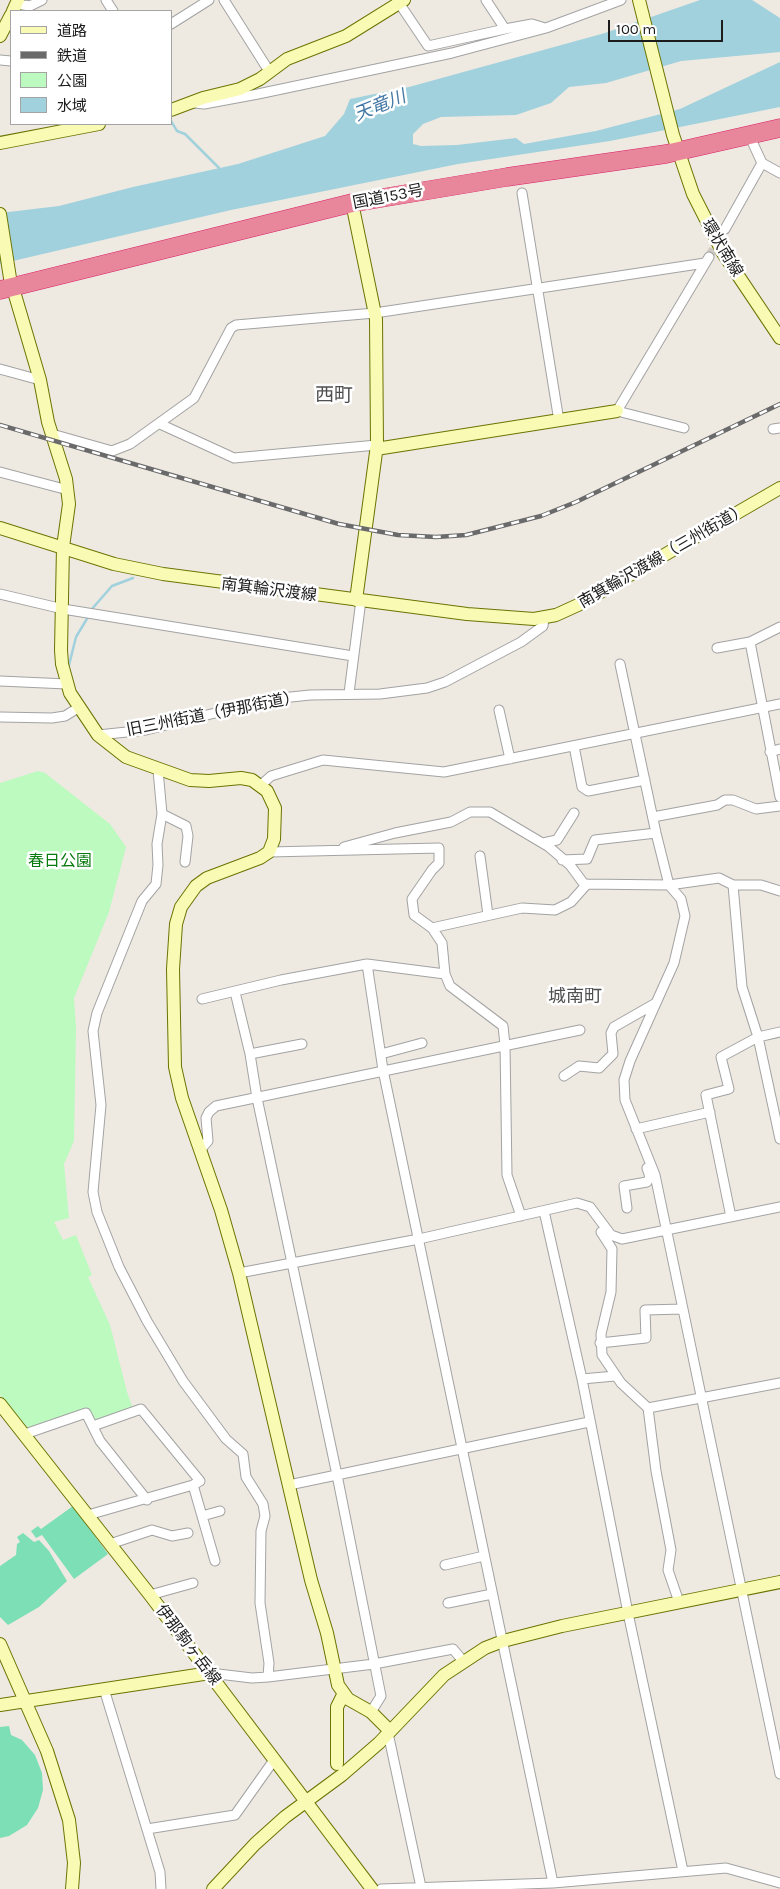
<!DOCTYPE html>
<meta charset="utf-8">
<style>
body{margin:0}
#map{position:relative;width:780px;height:1889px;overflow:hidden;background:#eee9e1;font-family:Karla,"Noto Sans JP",sans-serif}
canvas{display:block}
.legend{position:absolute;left:10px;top:10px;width:162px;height:115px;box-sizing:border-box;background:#fff;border:1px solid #a4a4a4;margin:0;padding:6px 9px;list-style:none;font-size:15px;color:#1c1c1c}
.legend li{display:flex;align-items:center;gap:10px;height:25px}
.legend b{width:25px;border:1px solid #a4a4a4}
.scale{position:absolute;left:608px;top:20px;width:115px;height:22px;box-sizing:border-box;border:2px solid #1c1c1c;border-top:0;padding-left:6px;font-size:15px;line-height:18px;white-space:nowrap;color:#1c1c1c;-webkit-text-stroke:4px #fff;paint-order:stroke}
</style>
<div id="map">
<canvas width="780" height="1889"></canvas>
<ul class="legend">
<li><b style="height:6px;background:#f9fab3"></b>道路</li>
<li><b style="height:6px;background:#6a6a6a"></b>鉄道</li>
<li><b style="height:14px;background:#bcfabf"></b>公園</li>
<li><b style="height:14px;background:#a0d1dd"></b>水域</li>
</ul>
<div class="scale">100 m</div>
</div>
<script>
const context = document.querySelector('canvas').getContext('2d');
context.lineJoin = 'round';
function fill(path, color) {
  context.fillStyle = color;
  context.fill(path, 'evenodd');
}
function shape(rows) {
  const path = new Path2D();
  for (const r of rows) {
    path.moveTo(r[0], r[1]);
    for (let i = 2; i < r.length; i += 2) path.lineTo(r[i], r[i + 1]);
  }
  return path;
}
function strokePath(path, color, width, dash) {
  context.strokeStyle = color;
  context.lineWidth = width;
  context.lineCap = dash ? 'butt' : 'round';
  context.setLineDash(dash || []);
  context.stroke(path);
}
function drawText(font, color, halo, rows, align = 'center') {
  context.font = font + ' Karla,"Noto Sans JP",sans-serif';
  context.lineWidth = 5;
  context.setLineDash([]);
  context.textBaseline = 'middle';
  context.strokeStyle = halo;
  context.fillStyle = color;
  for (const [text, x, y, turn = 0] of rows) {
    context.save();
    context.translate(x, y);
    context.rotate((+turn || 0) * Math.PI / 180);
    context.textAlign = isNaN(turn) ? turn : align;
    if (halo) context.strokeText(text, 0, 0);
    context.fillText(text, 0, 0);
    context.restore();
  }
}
const park = shape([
 [38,771,45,773,110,824,126,847,109,912,74,998,76,1029,74,1141,64,1164,69,1218,54,1222,63,1240,76,1235,92,1275,88,1277,110,1325,127,1392,133,1409,94,1424,87,1410,30,1430,0,1395,0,783]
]);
const pitch = shape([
 [73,1506,108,1554,74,1579,42,1535,36,1538,31,1531,38,1526,41,1529],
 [23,1533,34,1542,39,1540,49,1551,67,1581,39,1607,8,1625,0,1617,0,1566,16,1555,17,1544,20,1542,17,1537],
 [9,1726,11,1735,22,1740,35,1755,42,1773,43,1790,38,1808,27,1825,9,1836,0,1838,0,1727]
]);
const water = shape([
 [700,0,752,0,780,18,780,52,681,61,606,83,569,87,551,103,516,115,441,117,423,124,413,134,413,144,421,146,457,145,516,138,524,144,596,131,680,109,780,62,780,107,610,141,458,164,231,210,0,264,0,213,59,206,133,187,238,164,325,136,344,114,350,99,409,87,605,33]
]);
const stream = shape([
 [171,121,177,131,185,134,219,168],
 [91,610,112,586,133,578],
 [69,665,76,637,88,617]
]);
const streetTunnel = shape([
 [709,257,725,229]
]);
const street = shape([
 [106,0,113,11],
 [224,0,269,71],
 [397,0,428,46,505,29],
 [486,0,505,29,532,24,545,28],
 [17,4,30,6,42,0],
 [171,24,209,0],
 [0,60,11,61],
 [195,103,204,104,258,94,452,53,546,28,621,0],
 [762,163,780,173],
 [522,193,559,421],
 [725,229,762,163,750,137],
 [0,369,40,380],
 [160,424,234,458,377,445],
 [684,428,617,411,709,257],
 [773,429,780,428],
 [52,434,112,451,130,444,194,398,231,328,236,325,375,313,705,263],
 [0,472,68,490],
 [0,594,63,609,353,656],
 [780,627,750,642,780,797],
 [717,648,750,642],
 [620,664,656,833,669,885,681,899,685,916,674,963,630,1061,624,1080,625,1100,655,1175,780,1774],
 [0,681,67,684],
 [349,693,361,600],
 [499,710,510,759],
 [0,717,52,718,65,716,78,708],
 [98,735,146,730,272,699,310,695,380,694,427,688,445,682,521,642,543,626,544,618],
 [574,746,582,787,588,791,645,780],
 [770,752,780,749],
 [158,770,162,814,157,844,158,865,156,884,142,901,97,1013,93,1031,101,1105,93,1192,97,1212,119,1267,147,1321,183,1381,226,1439,243,1454,246,1477,263,1504,265,1516,261,1531,260,1603,269,1663,268,1677],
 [261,785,271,776,323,760,444,772,780,704],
 [162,814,186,826,188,836,185,862],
 [653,817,717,805,725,800,733,800,756,809,780,806],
 [543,843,557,840,574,813],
 [344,847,395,833,451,822,470,812,490,812,549,847,570,865,584,884,669,885,719,878,733,885,761,885,780,891],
 [269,852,439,848,439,863,432,870,412,899,414,915,432,928,442,943,445,974,450,986,503,1026,505,1045,507,1175,521,1216],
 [480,856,488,915],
 [562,860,587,859,595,840,656,833],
 [733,885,742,987,758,1037,780,1139],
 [432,928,522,908,555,910,571,902,587,884],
 [367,964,383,1070,553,1883],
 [235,992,250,1054,257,1098,337,1475,381,1696,371,1712],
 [202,999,281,980,367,964,445,974],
 [250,1054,302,1044],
 [381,1054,422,1043],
 [564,1076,579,1066,599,1068,613,1054,611,1033,614,1027,656,1003],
 [636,1129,710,1112],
 [201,1149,208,1141,206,1118,209,1112,216,1106,580,1030],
 [627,1208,624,1186,647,1182,650,1177,647,1168],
 [544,1211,582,1379,628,1613,683,1871],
 [731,1217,706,1095,729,1089,721,1057,758,1037,780,1032],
 [601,1232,612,1249,611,1292,601,1334,602,1355,621,1383,648,1408,656,1471,671,1550,668,1570,679,1602],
 [239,1273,419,1239,577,1203,590,1207,611,1235,622,1239,780,1207],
 [600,1343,646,1338,645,1310,683,1309],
 [582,1379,615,1376],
 [648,1408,780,1383],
 [93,1426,141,1409,200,1481,193,1485],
 [25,1434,86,1413,100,1441,147,1500],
 [289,1485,589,1422],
 [88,1515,193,1485,215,1561],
 [202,1516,220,1511],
 [110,1544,152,1530,172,1536,188,1533],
 [445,1565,484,1556],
 [150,1595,193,1583],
 [448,1603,492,1594],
 [210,1673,252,1678,268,1677,374,1664,453,1649,463,1661],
 [104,1689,160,1872,161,1889],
 [388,1733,421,1887],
 [147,1829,235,1815,274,1760],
 [381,1889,553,1883,726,1868,780,1883]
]);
const secondary = shape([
 [639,0,673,135,693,194,723,253,780,338],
 [13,11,18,0],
 [0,36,11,15],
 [171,110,203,98,240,89,260,79,287,59,346,36,404,0],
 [0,143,99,124],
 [352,203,376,319,377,445,356,600],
 [0,214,10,278,40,380,48,422,66,479,69,504,63,547,61,650,62,664,70,693,98,735,126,757,190,780,209,781,241,778,252,780,267,791,275,808,274,839,269,852,260,858,207,878,196,886,181,907,176,924,173,969,175,1067,182,1098,221,1210,239,1273,311,1580,327,1633,338,1685,348,1699,371,1712,390,1731],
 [376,449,617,411],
 [0,528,114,564,163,574,467,614,534,619,556,615,578,605,780,488],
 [0,1404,150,1595,372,1889],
 [0,1644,47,1751,69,1820,74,1863,72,1889],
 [0,1705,210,1673],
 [337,1764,337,1707,343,1695],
 [213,1889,255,1844,285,1817,342,1775,379,1743,444,1675,485,1648,503,1641,562,1626,780,1582]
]);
const highway = shape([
 [0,290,352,203,507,177,666,154,780,128]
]);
const rail = shape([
 [0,425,339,524,398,535,436,537,466,535,541,516,576,502,780,404]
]);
const streetNames = [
 ["国道153号",388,197,-11],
 ["環状南線",722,248,59],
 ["南箕輪沢渡線（三州街道）",663,556,-30],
 ["南箕輪沢渡線",269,590,7],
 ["旧三州街道（伊那街道）",213,714,-11],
 ["伊那駒ヶ岳線",188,1645,53]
];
const parkNames = [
 ["春日公園",60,861]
];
const waterNames = [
 ["天竜川",380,106,-22]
];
const neighbourhoodNames = [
 ["城南町",575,997]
];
const quarterNames = [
 ["西町",334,396]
];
fill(park, '#bcfabf');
fill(pitch, '#7ddfb6');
fill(water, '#a0d1dd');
strokePath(stream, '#a0d1dd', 2.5);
strokePath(streetTunnel, '#cecac3', 9, [9, 4.5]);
strokePath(street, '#a3a3a3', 11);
strokePath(secondary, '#6b7403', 14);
strokePath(highway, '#da2066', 19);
strokePath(street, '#fff', 9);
strokePath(secondary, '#f9fab3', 12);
strokePath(highway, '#e8879c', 18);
strokePath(rail, '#6a6a6a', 4.5);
strokePath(rail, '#fff', 2.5, [8]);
drawText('16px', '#1c1c1c', '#fff', streetNames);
drawText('16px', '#097b0f', '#fff', parkNames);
drawText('italic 18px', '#4478a5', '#fff', waterNames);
drawText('18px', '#4f4f4f', '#fff', neighbourhoodNames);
drawText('19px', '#4f4f4f', '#fff', quarterNames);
</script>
